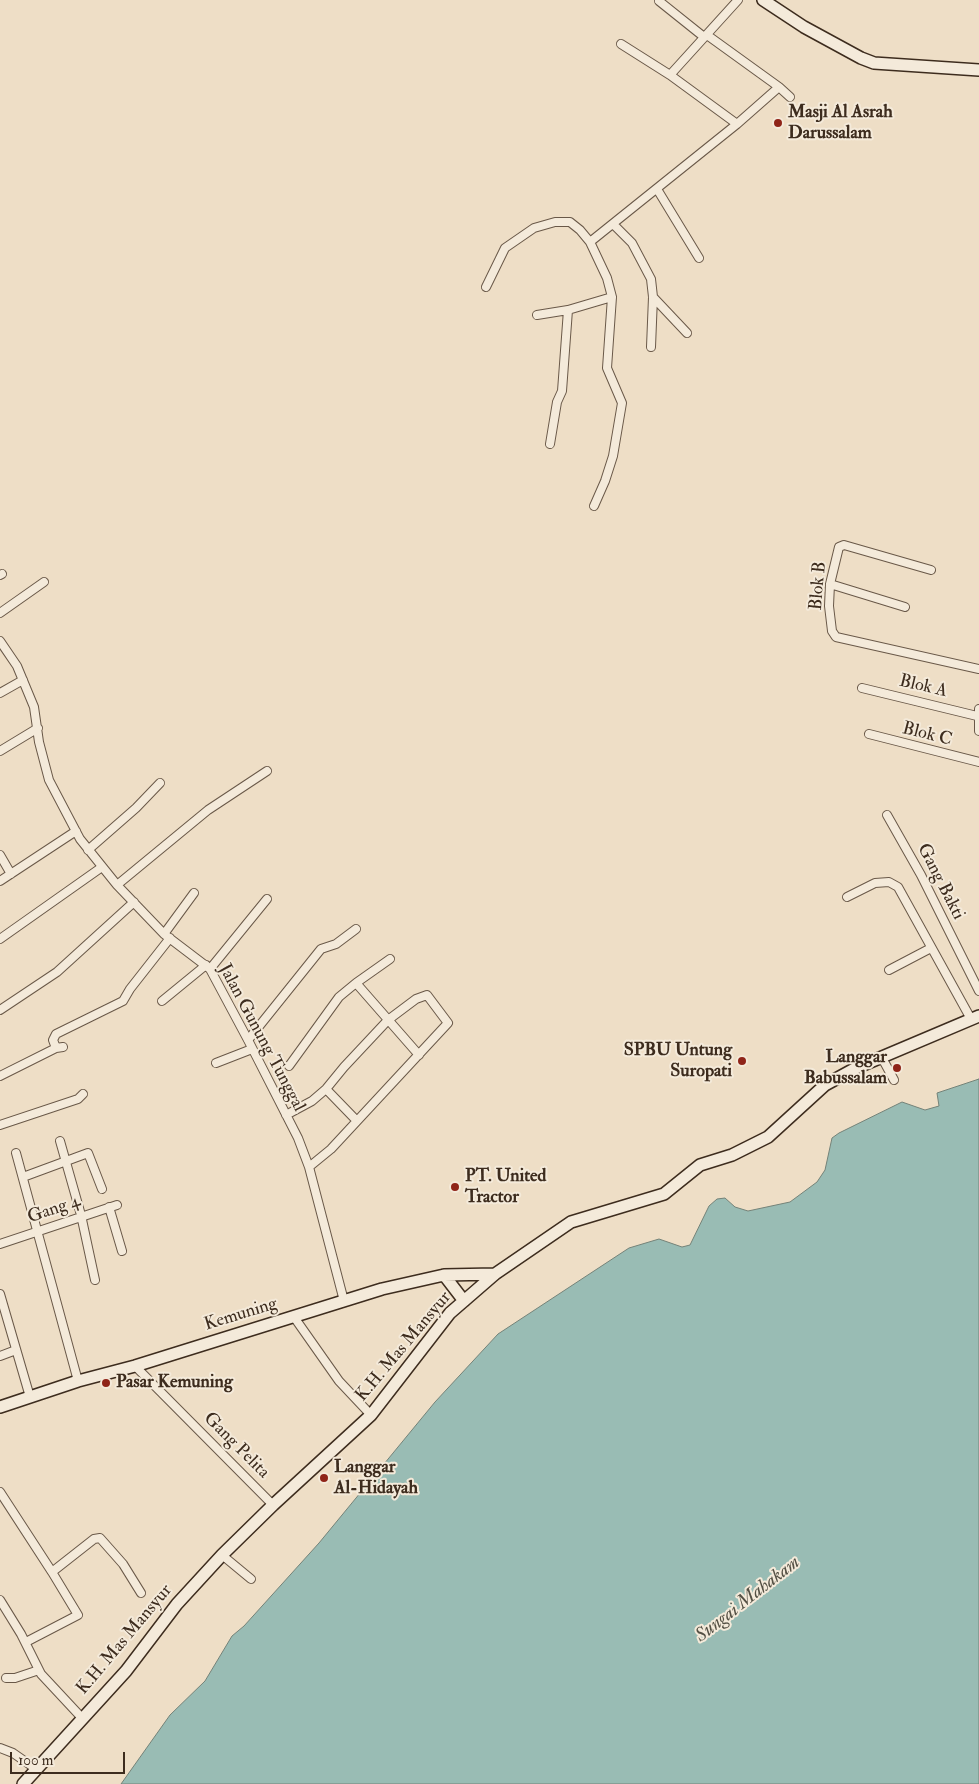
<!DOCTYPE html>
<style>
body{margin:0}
#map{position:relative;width:979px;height:1784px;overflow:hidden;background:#eedec6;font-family:"IM FELL Double Pica",serif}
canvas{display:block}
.scale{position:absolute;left:10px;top:1752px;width:115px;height:22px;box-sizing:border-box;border:2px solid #3d2c1e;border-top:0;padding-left:6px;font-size:15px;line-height:18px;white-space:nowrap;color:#3d2c1e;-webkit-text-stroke:4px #f4eada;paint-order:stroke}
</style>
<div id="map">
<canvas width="979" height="1784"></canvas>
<div class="scale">100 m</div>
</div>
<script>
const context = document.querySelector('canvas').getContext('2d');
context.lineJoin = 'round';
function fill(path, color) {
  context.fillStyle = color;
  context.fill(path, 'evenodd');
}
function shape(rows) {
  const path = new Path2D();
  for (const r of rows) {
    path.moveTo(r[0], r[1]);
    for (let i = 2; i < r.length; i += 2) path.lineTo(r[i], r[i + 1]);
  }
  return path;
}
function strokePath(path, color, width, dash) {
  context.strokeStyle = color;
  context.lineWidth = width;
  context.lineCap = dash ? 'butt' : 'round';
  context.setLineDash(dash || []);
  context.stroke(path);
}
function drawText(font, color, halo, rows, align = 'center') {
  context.font = font + ' "IM FELL Double Pica",serif';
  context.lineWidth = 4;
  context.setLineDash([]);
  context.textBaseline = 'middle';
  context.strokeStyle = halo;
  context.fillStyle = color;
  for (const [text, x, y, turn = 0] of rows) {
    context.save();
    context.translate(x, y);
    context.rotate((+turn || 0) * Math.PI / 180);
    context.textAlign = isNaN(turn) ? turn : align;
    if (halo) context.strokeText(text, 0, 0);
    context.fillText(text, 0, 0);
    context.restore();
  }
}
const water = shape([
 [979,1079,979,1784,121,1784,170,1715,205,1681,232,1636,244,1626,319,1543,435,1402,498,1334,629,1248,659,1239,682,1247,690,1245,709,1206,717,1199,725,1198,735,1207,748,1211,790,1202,817,1182,825,1170,832,1138,839,1133,902,1102,925,1110,939,1106,937,1093,979,1079]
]);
const street = shape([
 [659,1,704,37],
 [707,35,779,87,737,124],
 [621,44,670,75],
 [779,87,790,97],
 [657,189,699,258],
 [613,224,632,243,651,279,653,297,651,347],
 [486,287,505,248,534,228,555,222,570,222,580,230,590,242],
 [653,297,687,333],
 [537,315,568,310,612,297],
 [550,444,557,402,562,391,568,310],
 [594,506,605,481,613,456,622,403,607,368,612,297,607,278,590,242,737,124,670,75,738,0],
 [931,570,844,545,839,547,830,584,829,606,832,631,836,637,979,669],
 [0,575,2,574],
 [830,584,905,607],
 [0,613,44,582],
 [0,641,17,666,34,707,39,742,49,780,80,839,117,885,164,934,210,969,248,1040,298,1138,309,1167,344,1301],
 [862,688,977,716],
 [0,693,23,680],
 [979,709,979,731],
 [869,734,979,762],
 [0,751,38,728],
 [887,815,921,875,979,991],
 [88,850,136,808,160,783],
 [0,855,11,874],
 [0,881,76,831],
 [117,885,208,810,267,771],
 [847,897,875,883,889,882,898,887,971,1019],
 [164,934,194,893],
 [0,939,102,867],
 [210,969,267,899],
 [889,970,931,948],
 [356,983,390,959],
 [162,1001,206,965],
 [0,1010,57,972,134,902],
 [248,1040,321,949,336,944,356,929],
 [56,1048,53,1040,56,1034,123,1001,130,989,170,938],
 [881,1056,894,1080],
 [216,1063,252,1049],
 [289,1066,339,997,356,983,419,1055],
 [0,1076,56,1048,63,1047],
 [326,1089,357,1121],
 [286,1115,312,1101,326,1089,344,1067,388,1020,416,999,427,995,448,1023,331,1149,309,1167],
 [0,1125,78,1099,83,1094],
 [60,1141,81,1215,95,1280],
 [16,1153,78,1381],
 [23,1177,88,1153,102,1189],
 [109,1207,122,1251],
 [0,1244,117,1205],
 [0,1294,30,1397],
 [294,1317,339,1381,371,1415],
 [0,1356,16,1350],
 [135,1366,273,1505],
 [0,1492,52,1572],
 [222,1555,251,1579],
 [0,1600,21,1634,41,1674,82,1718],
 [26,1642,78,1615,52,1572,94,1539,100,1538,123,1564,141,1593],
 [6,1678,15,1678,39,1670],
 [0,1748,13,1753,36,1769]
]);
const secondary = shape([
 [763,0,804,27,861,58,874,63,979,70],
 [444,1275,464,1301],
 [0,1407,78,1381,135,1366,382,1289,444,1275,495,1274],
 [23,1784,126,1671,177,1604,222,1555,273,1505,371,1415,450,1313,495,1274,571,1222,664,1194,700,1165,732,1155,768,1137,825,1085,856,1068,979,1016]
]);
const markers = [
 [778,123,5,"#8f2418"],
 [742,1061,5,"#8f2418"],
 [897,1068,5,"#8f2418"],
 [455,1187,5,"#8f2418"],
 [106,1383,5,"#8f2418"],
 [324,1478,5,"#8f2418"]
];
const poiNames = [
 ["Masji Al Asrah",788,113],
 ["Darussalam",788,134],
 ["SPBU Untung",732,1051,"right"],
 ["Suropati",732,1072,"right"],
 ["Langgar",887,1058,"right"],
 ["Babussalam",887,1079,"right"],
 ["PT. United",465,1177],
 ["Tractor",465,1198],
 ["Pasar Kemuning",116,1383],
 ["Langgar",334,1468],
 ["Al-Hidayah",334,1489]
];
const streetNames = [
 ["Blok B",819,586,-85],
 ["Blok A",923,687,13],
 ["Blok C",927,735,14],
 ["Gang Bakti",940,882,63],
 ["Jalan Gunung Tunggal",261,1038,62],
 ["Gang 4",54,1210,-19],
 ["Kemuning",241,1315,-17],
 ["K.H. Mas Mansyur",404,1347,-50],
 ["Gang Pelita",236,1446,45],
 ["K.H. Mas Mansyur",125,1640,-50]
];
const waterNames = [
 ["Sungai Mahakam",748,1600,-38]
];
fill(water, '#99bcb4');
strokePath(water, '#748278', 1);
strokePath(street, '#695848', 10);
strokePath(secondary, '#3d2c1e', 14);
strokePath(street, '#f4eada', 8);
strokePath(secondary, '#f4eada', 11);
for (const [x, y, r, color] of markers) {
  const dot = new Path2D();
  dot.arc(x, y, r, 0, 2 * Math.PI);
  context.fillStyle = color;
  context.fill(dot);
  strokePath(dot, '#f4eada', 2);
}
drawText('bold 18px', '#3d2c1e', '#f4eada', poiNames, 'left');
drawText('18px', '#3d2c1e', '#f4eada', streetNames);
drawText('italic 19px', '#545044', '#f4eada', waterNames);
</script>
